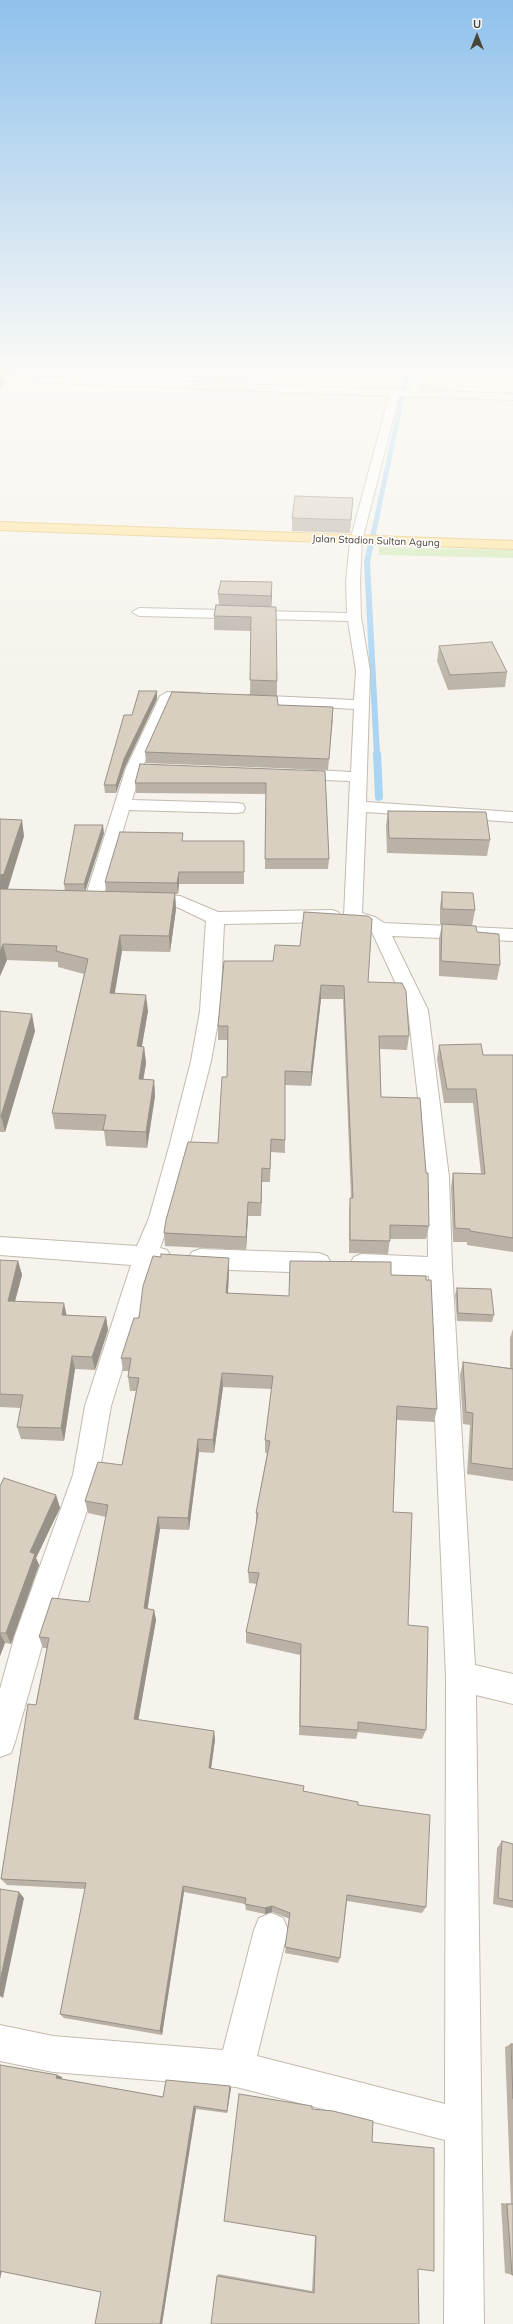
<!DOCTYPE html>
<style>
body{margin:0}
#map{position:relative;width:513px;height:2324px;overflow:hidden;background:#f6f3ec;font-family:Mulish,sans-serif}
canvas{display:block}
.north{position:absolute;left:457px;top:16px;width:40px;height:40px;-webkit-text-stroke:3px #fff;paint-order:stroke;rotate:0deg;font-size:11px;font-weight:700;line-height:16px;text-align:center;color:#4b4439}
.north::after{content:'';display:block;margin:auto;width:14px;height:18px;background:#4b4439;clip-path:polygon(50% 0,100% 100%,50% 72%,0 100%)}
</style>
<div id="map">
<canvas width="513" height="2324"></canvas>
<div class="north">U</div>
</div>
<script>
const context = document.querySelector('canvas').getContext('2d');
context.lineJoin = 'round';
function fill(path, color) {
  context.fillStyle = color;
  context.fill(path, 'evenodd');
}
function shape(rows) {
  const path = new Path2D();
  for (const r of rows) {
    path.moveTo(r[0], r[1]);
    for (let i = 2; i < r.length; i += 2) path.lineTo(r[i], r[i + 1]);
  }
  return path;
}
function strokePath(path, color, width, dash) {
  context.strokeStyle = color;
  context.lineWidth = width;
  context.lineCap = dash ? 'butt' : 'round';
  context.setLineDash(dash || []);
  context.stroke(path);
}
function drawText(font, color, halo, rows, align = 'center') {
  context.font = font + ' Mulish,sans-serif';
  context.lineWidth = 3;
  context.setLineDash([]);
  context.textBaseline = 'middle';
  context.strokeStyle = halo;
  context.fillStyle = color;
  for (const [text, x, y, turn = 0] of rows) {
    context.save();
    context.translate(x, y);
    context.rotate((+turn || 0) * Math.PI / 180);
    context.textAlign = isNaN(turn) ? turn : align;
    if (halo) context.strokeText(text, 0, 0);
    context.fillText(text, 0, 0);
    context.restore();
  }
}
const green = shape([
 [379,547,513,550,513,558,379,555]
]);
const streamFar2 = shape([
 [372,540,408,370]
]);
const streamFar1 = shape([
 [372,539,367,562,377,755]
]);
const stream = shape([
 [377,754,379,797]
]);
const minor = shape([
 [414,370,424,370,420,390,513,394,513,400,399,396,362,541,360,581,361,617,370,671,366,802,513,812,513,822,366,812,362,913,375,917,384,923,513,929,513,941,392,936,428,1010,449,1177,452,1267,475,1665,513,1674,513,1704,476,1695,484,2324,444,2324,445,2140,236,2087,53,2072,0,2061,0,2025,53,2036,223,2050,254,1930,259,1918,271,1913,283,1918,288,1930,257,2056,445,2104,446,1677,429,1276,362,1274,354,1271,350,1264,354,1257,362,1254,428,1257,427,1177,408,1010,372,932,363,925,347,920,344,916,350,781,296,779,290,777,288,774,290,771,296,769,351,772,354,709,248,703,241,699,248,695,354,700,356,671,348,621,139,616,132,612,139,608,347,613,346,581,350,541,389,396,0,381,0,375,409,390,414,370],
 [167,692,200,693,207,697,200,701,172,701,142,768,132,800,237,803,243,804,245,808,243,812,237,813,129,810,103,898,100,902,94,904,88,902,85,898,126,768,160,696,167,692],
 [146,894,180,896,218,912,332,910,338,912,341,916,338,920,332,922,224,924,220,1011,211,1061,171,1218,160,1248,167,1250,171,1257,167,1264,154,1266,111,1406,99,1475,45,1635,15,1742,11,1753,0,1757,0,1689,15,1635,73,1475,85,1406,131,1265,0,1255,0,1237,137,1246,149,1218,169,1147,191,1061,200,1011,206,921,177,907,140,904,137,900,140,896,146,894],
 [200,1249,319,1253,327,1256,331,1263,327,1270,319,1273,200,1269,192,1266,188,1259,192,1252,200,1249]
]);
const major = shape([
 [0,522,513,541,513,549,0,530,0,522]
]);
const wall = shape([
 [0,370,13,370,10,374,2,374,4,383,0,388],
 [142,370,170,370,170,371,142,371],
 [353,498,350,533,292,531,292,518],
 [272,582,272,596,271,607,277,681,277,696,250,695,251,631,214,630,214,616,219,605,218,594],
 [439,646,507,672,505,687,448,690,437,661],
 [157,699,125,767,116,793,105,793,104,785,132,715],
 [333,718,328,770,146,763,145,752],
 [325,771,329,859,328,869,265,869,266,794,136,793,135,783],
 [388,811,490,840,487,856,387,853,386,826],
 [0,819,24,836,8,889,65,891,64,884,104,833,85,891,106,892,105,882,184,841,244,841,244,884,179,884,178,894,175,894,176,909,170,952,122,951,114,994,148,1011,142,1046,144,1047,146,1063,143,1079,154,1080,155,1096,147,1148,106,1146,104,1131,55,1129,52,1113,84,974,58,967,58,962,7,960,0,976],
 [442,892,475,910,472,926,500,965,497,980,439,976,439,939,442,924,460,925,440,924,440,907],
 [224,961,368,982,409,1036,407,1050,380,1049,381,1097,429,1226,426,1239,390,1239,388,1254,349,1253,349,1212,350,1198,351,1198,343,999,321,999,311,1086,285,1085,285,1153,271,1152,270,1182,262,1182,261,1216,248,1216,246,1250,165,1246,164,1233,218,1143,227,1077,228,1040,218,1040,218,1026],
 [0,1011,35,1031,5,1132,0,1132],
 [439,1045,483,1055,513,1055,513,1252,467,1245,467,1242,453,1242,451,1187,453,1173,481,1174,473,1103,444,1103,437,1059],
 [229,1258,229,1273,228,1293,289,1296,391,1275,437,1409,434,1422,397,1420,393,1512,408,1625,426,1730,422,1739,358,1732,356,1739,299,1735,300,1655,246,1643,246,1632,257,1584,249,1583,248,1572,256,1525,256,1513,267,1453,265,1453,265,1440,272,1389,223,1387,214,1453,199,1452,189,1530,160,1529,147,1609,154,1610,156,1620,138,1720,214,1731,215,1740,211,1768,358,1805,426,1907,422,1913,347,1901,340,1958,338,1963,285,1953,290,1919,272,1912,265,1914,246,1910,245,1904,184,1892,162,2035,64,2018,60,2014,85,1889,7,1885,1,1879,47,1648,43,1648,39,1637,89,1602,106,1517,88,1513,85,1501,122,1465,136,1391,130,1391,128,1377,129,1371,123,1371,121,1358,139,1318],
 [0,1260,18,1261,22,1275,15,1302,66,1315,106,1317,108,1330,95,1370,75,1369,64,1441,21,1439,17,1427,21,1408,0,1407],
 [457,1288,494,1315,492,1322,457,1321,455,1295],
 [513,1329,513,1481,467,1474,470,1425,463,1424,460,1375,463,1362,510,1368,510,1338],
 [0,1486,56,1495,60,1508,36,1558,39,1565,11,1644,5,1643,0,1656],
 [502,1841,513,1844,513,1908,493,1904,497,1848],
 [511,2044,513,2044,513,2275,505,2273,501,2203,511,2204,505,2047],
 [0,2065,57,2075,62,2077,62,2079,163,2097,231,2088,227,2113,196,2109,162,2324,95,2324,101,2292,2,2271,0,2279],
 [312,2109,372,2142,418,2269,419,2324,217,2276,218,2274,312,2291,315,2236]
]);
const shadedWall = shape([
 [9,370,13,370,10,374],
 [2,373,4,383,0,388,0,376],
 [272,582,272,596,271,610,271,596],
 [157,691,157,699,125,767,116,793,116,785,124,759],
 [22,820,24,836,7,891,0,892,0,875],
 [103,825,104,833,85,892,84,884],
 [179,872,179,884,178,894,177,883],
 [175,893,176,909,170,952,169,936],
 [120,935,122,951,112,1010,110,993],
 [3,944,7,960,0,976,0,952],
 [321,985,321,999,311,1086,311,1072],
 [146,995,148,1011,139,1062,137,1046],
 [32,1014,35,1031,5,1132,1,1116],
 [144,1047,146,1063,141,1095,139,1079],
 [154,1080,155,1096,147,1148,146,1132],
 [262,1168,262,1182,261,1216,261,1203],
 [248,1202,248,1216,246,1250,246,1237],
 [229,1258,229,1273,227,1307,226,1293],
 [18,1261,22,1275,11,1315,8,1301],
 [64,1303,67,1317,62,1315],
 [106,1317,108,1330,95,1370,92,1357],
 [72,1356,75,1369,64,1441,61,1428],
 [222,1373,223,1387,214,1453,213,1440],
 [198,1439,199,1452,189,1530,188,1518],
 [56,1495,60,1508,36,1558,39,1565,11,1644,6,1633,30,1552],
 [158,1517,160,1529,146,1619,144,1608],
 [154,1610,156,1620,137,1728,134,1719],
 [0,1633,5,1643,0,1656],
 [214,1731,215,1740,210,1776,209,1768],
 [183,1886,184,1892,162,2035,160,2031],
 [19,1892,24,1898,3,1998,0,1996,0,1981],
 [272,1906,272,1912,265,1914,265,1908],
 [57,2075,62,2077,61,2081,56,2078],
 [230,2086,231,2088,227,2113,227,2111],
 [194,2106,196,2109,162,2324,160,2324],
 [0,2268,2,2268,0,2279]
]);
const building = shape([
 [295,496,353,498,351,520,292,518,295,496],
 [221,581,272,582,271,596,218,594,221,581],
 [216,605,276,607,277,681,250,680,251,617,214,616,216,605],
 [492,642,507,672,450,675,439,646,492,642],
 [139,691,157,691,124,759,116,785,104,785,124,715,132,715,139,691],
 [172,692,277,696,278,705,333,707,329,759,145,752,172,692],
 [140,764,325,771,329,859,265,859,266,783,135,783,140,764],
 [388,811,486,812,490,840,389,838,388,811],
 [0,819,22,820,4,874,0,875,0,819],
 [75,825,103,825,84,884,64,884,75,825],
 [120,832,183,833,182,841,244,841,244,872,179,872,177,883,105,882,120,832],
 [0,889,175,893,169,936,120,935,110,993,146,995,137,1046,144,1047,139,1079,154,1080,146,1132,103,1130,106,1115,52,1113,88,959,56,951,57,946,3,944,0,952,0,889],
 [442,892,473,893,475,910,442,909,442,892],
 [304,912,368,916,372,919,368,982,402,983,406,991,409,1036,379,1036,381,1097,420,1098,426,1173,428,1173,429,1226,390,1225,390,1241,350,1240,350,1198,353,1198,344,986,321,985,311,1072,285,1071,285,1140,271,1139,270,1169,262,1168,261,1203,248,1202,246,1237,164,1233,166,1220,188,1142,218,1143,222,1077,227,1077,228,1026,218,1026,224,961,273,961,275,945,300,946,304,912],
 [442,924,476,926,477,932,499,934,500,965,441,961,442,924],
 [0,1011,32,1014,1,1116,0,1116,0,1011],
 [481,1044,483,1055,513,1055,513,1238,470,1231,470,1229,455,1228,453,1173,485,1174,476,1089,447,1089,439,1045,481,1044],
 [161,1254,229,1258,226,1293,289,1296,290,1261,391,1262,391,1275,426,1276,426,1280,431,1280,437,1409,397,1406,393,1512,412,1513,408,1625,428,1627,426,1730,358,1722,358,1730,300,1726,301,1644,246,1632,259,1573,248,1572,258,1513,256,1513,270,1441,265,1440,273,1376,222,1373,213,1440,198,1439,188,1518,158,1517,144,1608,154,1610,134,1719,214,1731,209,1768,304,1786,303,1791,358,1802,358,1805,430,1815,426,1907,347,1895,340,1958,285,1947,290,1913,272,1906,265,1908,245,1904,246,1898,183,1886,160,2031,60,2014,86,1883,1,1879,28,1704,36,1705,49,1638,39,1637,52,1598,89,1602,108,1505,85,1501,98,1462,122,1465,139,1378,128,1377,131,1358,121,1358,134,1318,139,1318,143,1286,153,1256,161,1257,161,1254],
 [0,1260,18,1261,8,1301,64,1303,62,1315,106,1317,92,1357,72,1356,61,1428,17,1427,23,1395,0,1394,0,1260],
 [457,1288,491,1289,494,1315,458,1313,457,1288],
 [463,1362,513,1369,513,1469,471,1463,473,1413,466,1412,463,1362],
 [4,1478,56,1495,30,1552,35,1554,6,1633,0,1633,0,1486,4,1478],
 [502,1841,513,1844,513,1901,498,1898,502,1841],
 [0,1889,19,1892,0,1981,0,1889],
 [511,2044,513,2044,513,2099,511,2044],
 [0,2065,57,2075,56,2078,163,2097,166,2080,230,2086,227,2111,194,2106,160,2324,95,2324,101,2292,0,2271,0,2065],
 [239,2094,312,2106,312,2109,333,2111,373,2121,372,2142,434,2148,434,2271,418,2269,419,2324,211,2324,217,2276,314,2293,316,2236,224,2221,239,2094],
 [507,2204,513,2204,513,2275,512,2275,507,2204]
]);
const farStreetnames = [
 ["Jalan Stadion Sultan Agung",376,541,2]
];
fill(green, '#d2eab5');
strokePath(streamFar2, '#a9d4f2', 5);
strokePath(streamFar1, '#a9d4f2', 6);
strokePath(stream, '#a9d4f2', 8);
strokePath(minor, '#c2bbae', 2);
strokePath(major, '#e6c16a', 2);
fill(minor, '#fff');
fill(major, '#ffe39c');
fill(wall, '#bab2a6');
fill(shadedWall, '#979187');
fill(building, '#d8cfc1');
strokePath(building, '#979187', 1);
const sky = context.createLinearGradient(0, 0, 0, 695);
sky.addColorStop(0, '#8fc1ec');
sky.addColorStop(0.53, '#fbfaf6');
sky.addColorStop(1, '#fbfaf600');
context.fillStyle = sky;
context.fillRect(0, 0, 513, 695);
drawText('10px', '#4b4439', '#fff', farStreetnames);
</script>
